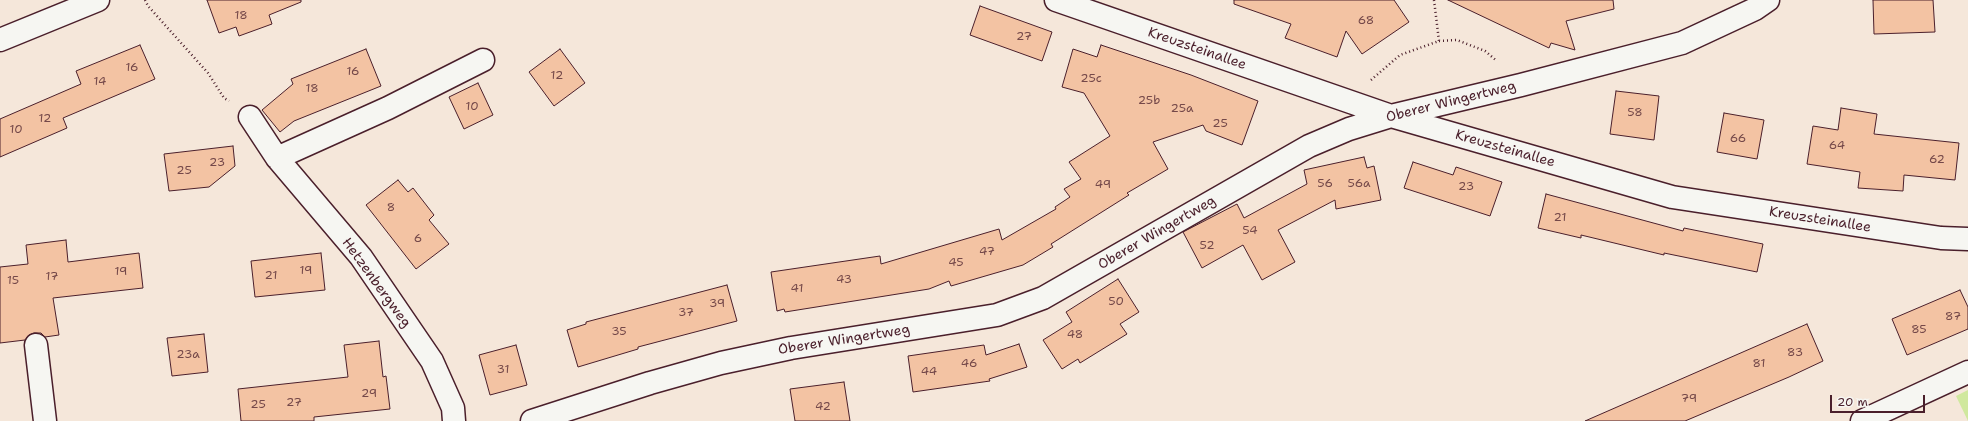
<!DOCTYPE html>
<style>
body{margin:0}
#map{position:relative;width:1968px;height:421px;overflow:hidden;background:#f5e7da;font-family:"Shantell Sans",sans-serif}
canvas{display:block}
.scale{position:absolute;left:1830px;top:395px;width:95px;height:18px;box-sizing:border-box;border:2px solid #4a1f2b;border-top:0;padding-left:5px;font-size:12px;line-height:14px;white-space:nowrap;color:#4a1f2b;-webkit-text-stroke:3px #f6f6f2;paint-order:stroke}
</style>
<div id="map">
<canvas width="1968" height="421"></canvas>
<div class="scale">20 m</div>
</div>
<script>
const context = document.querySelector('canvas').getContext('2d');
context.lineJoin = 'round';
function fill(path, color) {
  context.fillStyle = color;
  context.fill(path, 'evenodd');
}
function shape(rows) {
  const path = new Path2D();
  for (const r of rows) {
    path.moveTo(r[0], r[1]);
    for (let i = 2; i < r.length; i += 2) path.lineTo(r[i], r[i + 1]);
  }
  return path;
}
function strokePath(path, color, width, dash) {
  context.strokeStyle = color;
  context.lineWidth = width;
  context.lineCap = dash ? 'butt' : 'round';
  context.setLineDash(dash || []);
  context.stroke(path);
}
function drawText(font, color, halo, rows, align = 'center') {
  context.font = font + ' "Shantell Sans",sans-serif';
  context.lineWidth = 3;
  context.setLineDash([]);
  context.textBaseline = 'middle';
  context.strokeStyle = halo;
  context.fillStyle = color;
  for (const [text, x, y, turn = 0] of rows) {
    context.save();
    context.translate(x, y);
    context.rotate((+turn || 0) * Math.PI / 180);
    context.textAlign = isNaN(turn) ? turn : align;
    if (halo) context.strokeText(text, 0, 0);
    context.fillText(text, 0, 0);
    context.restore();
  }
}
const green = shape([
 [1968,390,1968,421,1956,396]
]);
const building = shape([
 [207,0,301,0,301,2,269,15,272,24,239,36,236,27,219,33,207,0],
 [1234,0,1394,0,1409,22,1362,54,1346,31,1337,57,1285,38,1291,24,1234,4,1234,0],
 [1448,0,1613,0,1614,9,1566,21,1575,50,1551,43,1549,48,1448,0],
 [1873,0,1933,0,1935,32,1874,34,1873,0],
 [980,6,1052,32,1042,61,970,35,980,6],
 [140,45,155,79,63,118,67,128,0,157,0,119,81,84,76,71,140,45],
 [1101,45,1191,75,1258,101,1242,145,1206,131,1203,125,1153,142,1168,169,1127,193,1129,195,1051,244,1053,247,1023,265,951,286,949,281,929,289,785,312,784,309,777,311,771,272,880,256,881,264,999,229,1002,240,1056,209,1055,207,1070,197,1064,189,1081,179,1069,162,1110,136,1084,93,1062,87,1073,49,1097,57,1101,45],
 [366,49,381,86,294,121,280,132,262,110,293,84,291,79,366,49],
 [560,49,585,83,554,106,529,72,560,49],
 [478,83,493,115,464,129,449,97,478,83],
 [1616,91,1659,96,1654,140,1610,134,1616,91],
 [1841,108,1877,114,1874,134,1959,143,1955,180,1904,175,1903,191,1858,188,1860,172,1807,164,1813,126,1838,130,1841,108],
 [1724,113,1764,120,1757,159,1717,152,1724,113],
 [233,146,235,166,209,187,169,191,164,154,233,146],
 [1364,157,1367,168,1374,166,1381,200,1336,209,1335,200,1278,230,1295,262,1262,280,1243,245,1202,268,1183,232,1237,204,1244,218,1307,184,1304,170,1364,157],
 [1413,162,1453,175,1456,167,1502,182,1490,216,1404,188,1413,162],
 [398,180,408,192,413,188,434,215,429,220,449,244,416,269,366,205,398,180],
 [1546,194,1683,231,1684,228,1763,244,1757,272,1664,253,1664,255,1581,235,1581,238,1538,228,1546,194],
 [66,240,68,262,139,253,143,288,53,298,59,335,45,337,41,333,34,333,29,335,25,340,0,343,0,267,28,264,26,245,66,240],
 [321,253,325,290,255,297,251,261,321,253],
 [1118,279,1139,312,1120,324,1127,334,1080,363,1078,359,1062,369,1043,340,1072,322,1066,312,1118,279],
 [727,285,737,321,638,347,638,349,578,367,567,330,586,324,586,322,727,285],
 [1960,290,1968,307,1968,329,1907,355,1892,319,1960,290],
 [1807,324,1823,361,1789,377,1685,421,1585,421,1807,324],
 [204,334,208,372,172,376,167,338,204,334],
 [379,341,383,377,386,376,390,409,314,417,314,421,241,421,238,389,348,377,344,345,379,341],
 [1019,344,1027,367,989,379,990,381,913,392,908,356,984,345,986,355,1019,344],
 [516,345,527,385,490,395,479,355,516,345],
 [844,382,850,421,795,421,790,389,844,382]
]);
const path = shape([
 [145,0,148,6,208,73,224,98,229,101],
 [1439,41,1457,40,1485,51,1497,61],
 [1371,80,1400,55,1439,41,1434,0]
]);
const minor = shape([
 [1056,0,1391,116,1672,197,1941,238,1968,239],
 [250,117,277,158,361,257,432,361,453,408,454,421],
 [277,158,388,108,483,60],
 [36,345,45,421],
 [532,421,650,383,721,363,791,348,997,315,1043,298,1309,146,1349,129,1391,116,1521,85,1682,43,1755,9,1768,0],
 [1862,421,1968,372]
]);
const tertiary = shape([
 [0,40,98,0]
]);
const numberNames = [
 ["18",241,16],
 ["68",1366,21],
 ["27",1024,37],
 ["16",132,68],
 ["16",353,72],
 ["12",557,76],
 ["25c",1091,79],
 ["14",100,82],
 ["18",312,89],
 ["25b",1149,101],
 ["10",472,107],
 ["25a",1182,109],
 ["58",1635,113],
 ["12",45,119],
 ["25",1220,124],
 ["10",16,130],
 ["66",1738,139],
 ["64",1837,146],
 ["62",1937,160],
 ["23",217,163],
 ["25",184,171],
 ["56",1325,184],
 ["56a",1359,184],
 ["49",1103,185],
 ["23",1466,187],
 ["8",391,208],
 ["21",1560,218],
 ["54",1250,231],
 ["6",418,239],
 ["52",1207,246],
 ["47",987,252],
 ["45",956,263],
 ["19",306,271],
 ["19",121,272],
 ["21",271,276],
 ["17",52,277],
 ["43",844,280],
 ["15",13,281],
 ["41",797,289],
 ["50",1116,302],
 ["39",717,304],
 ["37",686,313],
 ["87",1953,317],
 ["85",1919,330],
 ["35",619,332],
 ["48",1075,335],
 ["83",1795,353],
 ["23a",188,355],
 ["46",969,364],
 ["81",1759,364],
 ["31",503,370],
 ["44",929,372],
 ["29",369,394],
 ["79",1689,399],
 ["27",294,403],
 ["25",258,405],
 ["42",823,407]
];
const streetNames = [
 ["Kreuzsteinallee",1197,49,19],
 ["Oberer Wingertweg",1451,102,-14],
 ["Kreuzsteinallee",1505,149,16],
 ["Kreuzsteinallee",1820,220,9],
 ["Oberer Wingertweg",1157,233,-30],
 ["Hetzenbergweg",376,283,54],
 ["Oberer Wingertweg",844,340,-9]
];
fill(green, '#d0e89e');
fill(building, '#f3c3a3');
strokePath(building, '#4a1f2b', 1);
strokePath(minor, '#4a1f2b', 25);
strokePath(tertiary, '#4a1f2b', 25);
strokePath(path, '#4a1f2b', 2.5, [1, 3]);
strokePath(minor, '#f6f6f2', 22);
strokePath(tertiary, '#f6f6f2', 22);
drawText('12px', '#744849', null, numberNames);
drawText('14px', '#4a1f2b', '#f6f6f2', streetNames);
</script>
